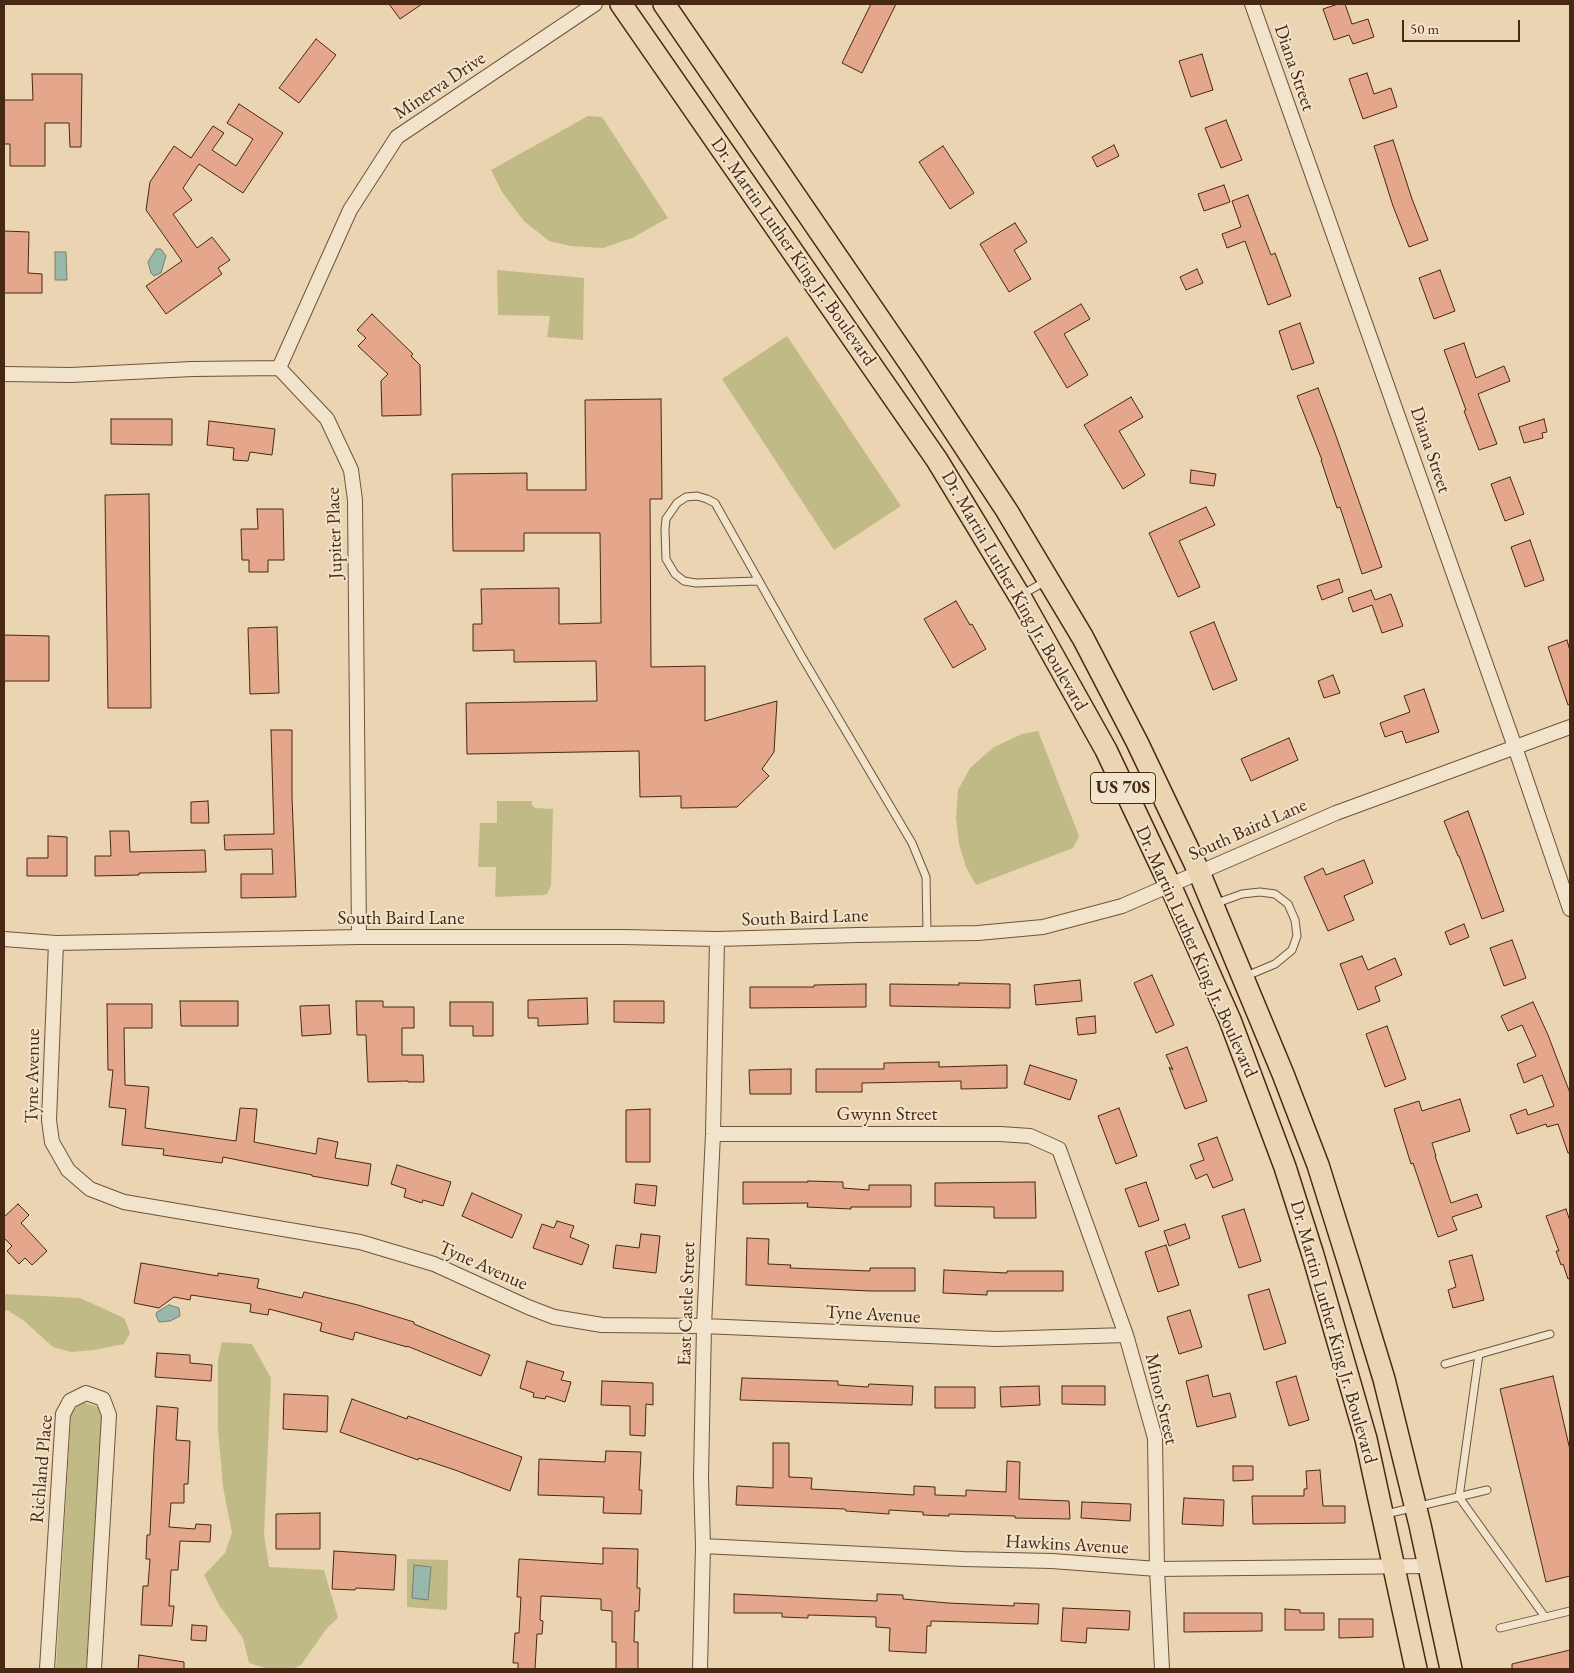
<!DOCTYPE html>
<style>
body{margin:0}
#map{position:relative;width:1574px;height:1673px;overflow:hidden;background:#ebd4b1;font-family:"EB Garamond",serif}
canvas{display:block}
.frame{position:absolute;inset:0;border:5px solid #472812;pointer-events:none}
.scale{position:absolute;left:1402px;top:20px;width:118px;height:22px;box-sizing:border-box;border:2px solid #472812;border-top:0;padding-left:6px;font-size:15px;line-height:18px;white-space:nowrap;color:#472812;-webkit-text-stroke:4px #f2e3cc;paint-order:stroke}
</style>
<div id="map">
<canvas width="1574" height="1673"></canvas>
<div class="frame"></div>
<div class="scale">50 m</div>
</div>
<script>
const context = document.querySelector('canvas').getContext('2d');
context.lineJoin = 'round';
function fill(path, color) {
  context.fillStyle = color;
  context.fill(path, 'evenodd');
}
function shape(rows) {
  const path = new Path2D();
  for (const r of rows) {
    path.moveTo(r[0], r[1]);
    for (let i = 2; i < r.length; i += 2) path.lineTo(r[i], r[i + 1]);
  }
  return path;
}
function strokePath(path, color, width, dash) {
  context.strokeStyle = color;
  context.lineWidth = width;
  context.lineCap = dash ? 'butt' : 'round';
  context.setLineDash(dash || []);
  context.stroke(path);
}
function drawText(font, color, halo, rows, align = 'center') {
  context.font = font + ' "EB Garamond",serif';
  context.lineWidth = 4;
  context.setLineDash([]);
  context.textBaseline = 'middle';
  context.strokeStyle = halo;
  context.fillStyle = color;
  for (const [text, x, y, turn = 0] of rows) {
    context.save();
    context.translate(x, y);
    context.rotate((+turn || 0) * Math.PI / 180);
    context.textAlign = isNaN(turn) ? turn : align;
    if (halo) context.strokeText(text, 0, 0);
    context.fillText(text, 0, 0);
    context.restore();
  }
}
const green = shape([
 [588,116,602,117,668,218,632,238,603,248,571,246,549,241,524,221,502,192,491,170],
 [497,270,584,278,583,340,547,337,550,316,498,315],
 [787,336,901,506,834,550,722,379],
 [1038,731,1079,836,1073,848,976,885,966,867,959,844,956,818,958,790,970,768,994,747,1022,734],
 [497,801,532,801,532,805,535,808,553,809,551,885,547,894,543,895,495,897,496,867,478,867,480,823,497,823],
 [4,1294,80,1298,124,1318,130,1333,124,1344,94,1350,71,1352,53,1347,24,1321,9,1311,4,1310],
 [222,1342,252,1344,271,1378,264,1534,269,1567,324,1570,338,1618,327,1628,301,1665,292,1669,268,1669,249,1663,243,1638,219,1605,204,1575,225,1553,232,1533,223,1487,218,1429,218,1360],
 [82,1402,98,1407,102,1420,86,1669,56,1669,71,1413],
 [407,1559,448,1560,447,1610,407,1607]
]);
const water = shape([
 [156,249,161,249,166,256,161,273,154,276,151,273,148,262,156,249],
 [55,252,66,252,67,280,55,280,55,252],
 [169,1305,179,1308,180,1316,170,1321,159,1322,156,1315,157,1312,169,1305],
 [414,1565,431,1567,428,1600,412,1598,414,1565]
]);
const building = shape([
 [389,4,422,4,400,19,389,4],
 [871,4,896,4,862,73,842,63,871,4],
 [1338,4,1345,4,1352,24,1368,19,1374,37,1353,44,1349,35,1334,40,1323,9,1338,4],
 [316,39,336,55,299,103,279,88,316,39],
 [1202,54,1213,90,1191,97,1179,61,1202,54],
 [1367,73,1374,94,1391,88,1397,107,1363,119,1349,79,1367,73],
 [32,74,82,74,81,147,70,147,69,123,45,123,45,166,10,166,10,144,4,144,4,100,33,100,32,74],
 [239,104,283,133,243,193,199,164,183,188,192,200,173,214,197,248,212,237,230,260,218,268,222,274,166,314,146,286,182,261,146,210,150,182,174,146,191,158,213,126,224,133,212,150,236,166,253,139,227,123,239,104],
 [1226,120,1242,160,1221,168,1205,128,1226,120],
 [1393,140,1412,199,1428,240,1409,247,1393,206,1374,146,1393,140],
 [1114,145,1119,156,1097,167,1092,157,1114,145],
 [943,146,974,193,950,209,919,162,943,146],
 [1224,185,1230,202,1204,211,1198,194,1224,185],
 [1248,195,1271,255,1275,253,1291,296,1268,305,1245,241,1227,248,1222,234,1241,227,1232,201,1248,195],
 [1015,223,1027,242,1014,250,1031,279,1009,292,980,244,1015,223],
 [4,231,29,232,28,273,42,274,42,293,4,293,4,231],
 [1197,269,1203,283,1186,290,1180,277,1197,269],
 [1440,270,1455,311,1434,319,1419,278,1440,270],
 [1081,304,1090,319,1064,334,1088,375,1067,388,1034,332,1081,304],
 [372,314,413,354,411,356,420,365,421,415,382,416,381,381,388,374,358,346,366,338,357,330,372,314],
 [1300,323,1314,363,1292,370,1279,331,1300,323],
 [1464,343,1476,378,1504,366,1510,381,1478,394,1497,444,1479,450,1464,411,1466,410,1444,350,1464,343],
 [1318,388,1335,433,1382,567,1362,574,1340,507,1337,508,1321,460,1322,460,1297,396,1318,388],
 [1131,397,1143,417,1119,431,1145,475,1123,489,1084,425,1131,397],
 [661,399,662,499,650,499,651,667,705,666,705,721,777,701,774,752,762,769,769,776,737,807,681,808,681,796,640,797,639,751,467,754,466,703,597,701,596,661,514,662,514,650,473,651,473,624,482,624,481,589,559,588,559,624,601,623,600,533,524,533,524,551,453,551,452,474,527,473,527,490,586,490,585,400,661,399],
 [111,419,172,419,172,445,111,444,111,419],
 [1544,419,1547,432,1542,433,1543,438,1524,443,1519,427,1544,419],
 [209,421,275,429,272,455,250,452,248,461,233,460,234,448,207,445,209,421],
 [1191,470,1216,474,1214,486,1190,483,1191,470],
 [1510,477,1524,514,1505,521,1491,484,1510,477],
 [149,494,151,708,108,708,105,495,149,494],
 [1206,507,1215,525,1179,541,1200,587,1178,597,1149,533,1206,507],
 [257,509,283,509,284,560,268,560,268,572,249,572,249,560,242,560,241,529,258,529,257,509],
 [1530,540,1544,580,1525,587,1511,547,1530,540],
 [1339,579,1343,592,1322,600,1317,586,1339,579],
 [1371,590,1375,600,1391,594,1403,626,1382,633,1372,605,1353,612,1348,598,1371,590],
 [956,601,970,625,972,624,986,649,953,668,924,619,956,601],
 [1214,622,1237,680,1213,690,1190,632,1214,622],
 [277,627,279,693,250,694,248,628,277,627],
 [4,635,49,636,49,681,4,681,4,635],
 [1567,640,1570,651,1570,704,1568,705,1548,647,1567,640],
 [1333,675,1340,693,1324,698,1318,681,1333,675],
 [1424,689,1439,732,1406,743,1402,731,1385,737,1380,723,1410,712,1404,696,1424,689],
 [271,730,292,730,292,797,296,897,241,898,241,874,273,874,272,849,225,850,224,835,274,834,271,730],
 [1289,738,1298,760,1251,781,1241,759,1289,738],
 [208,801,209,823,191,823,191,802,208,801],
 [1468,811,1504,911,1482,919,1459,856,1458,856,1444,821,1468,811],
 [110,831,129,831,130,852,205,850,206,872,139,873,139,875,95,876,95,856,111,856,110,831],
 [48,836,67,837,67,876,27,876,27,858,48,858,48,836],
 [1364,860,1373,883,1344,896,1354,920,1328,931,1304,877,1323,868,1326,875,1364,860],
 [1464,924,1469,937,1450,945,1445,932,1464,924],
 [1512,940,1526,978,1504,986,1490,948,1512,940],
 [1362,956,1368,970,1395,958,1402,975,1375,987,1380,1001,1358,1010,1340,964,1362,956],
 [1152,975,1174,1025,1156,1033,1134,983,1152,975],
 [1080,980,1082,1001,1036,1005,1034,985,1080,980],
 [959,983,1010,984,1010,1008,890,1006,890,984,959,985,959,983],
 [866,984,866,1007,750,1008,750,987,814,987,814,985,866,984],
 [587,998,588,1024,538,1026,538,1018,528,1018,528,1000,587,998],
 [180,1001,238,1001,238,1026,181,1026,180,1001],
 [356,1001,383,1001,383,1007,414,1007,414,1028,402,1028,402,1055,423,1055,424,1082,408,1082,408,1081,368,1082,366,1035,357,1035,356,1001],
 [614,1001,664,1001,664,1023,614,1022,614,1001],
 [450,1002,493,1002,493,1036,473,1036,473,1026,450,1026,450,1002],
 [1533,1002,1548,1035,1570,1093,1570,1153,1568,1153,1558,1124,1547,1127,1546,1124,1517,1134,1510,1115,1526,1109,1528,1115,1554,1106,1542,1075,1524,1083,1517,1064,1536,1056,1522,1025,1508,1031,1501,1016,1533,1002],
 [107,1004,152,1004,152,1028,124,1028,125,1085,149,1087,145,1128,236,1141,240,1108,257,1109,254,1142,316,1154,318,1138,338,1142,335,1158,371,1164,368,1186,312,1176,312,1175,223,1157,222,1163,163,1155,164,1149,122,1145,126,1109,109,1107,113,1070,108,1070,107,1004],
 [329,1005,331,1034,302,1036,300,1006,329,1005],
 [1095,1016,1096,1033,1078,1035,1076,1018,1095,1016],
 [1387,1026,1406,1079,1385,1087,1366,1034,1387,1026],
 [1187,1047,1207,1101,1185,1109,1169,1067,1173,1070,1166,1055,1187,1047],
 [939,1062,939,1067,1007,1065,1007,1088,961,1089,961,1081,862,1083,862,1092,816,1092,816,1069,884,1069,884,1063,939,1062],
 [1030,1065,1077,1080,1070,1100,1024,1084,1030,1065],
 [791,1069,791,1094,750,1094,749,1070,791,1069],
 [1460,1099,1470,1131,1432,1143,1436,1156,1435,1156,1451,1203,1477,1194,1482,1207,1452,1217,1457,1230,1438,1237,1413,1163,1411,1164,1394,1109,1419,1101,1422,1111,1460,1099],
 [1119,1108,1137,1156,1116,1164,1098,1116,1119,1108],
 [650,1109,650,1162,626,1162,626,1110,650,1109],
 [1217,1137,1233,1180,1213,1188,1207,1174,1196,1179,1190,1165,1204,1160,1198,1144,1217,1137],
 [397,1165,451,1182,443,1206,423,1200,422,1203,404,1197,406,1189,391,1184,397,1165],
 [808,1181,843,1182,843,1188,869,1190,869,1185,911,1185,911,1207,851,1207,851,1209,807,1207,808,1203,743,1204,743,1182,808,1182,808,1181],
 [1035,1182,1036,1218,994,1218,994,1207,935,1206,935,1183,1035,1182],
 [1146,1182,1159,1220,1139,1227,1125,1189,1146,1182],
 [636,1184,657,1186,655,1206,634,1203,636,1184],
 [472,1193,522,1215,512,1238,462,1216,472,1193],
 [18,1204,29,1215,21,1223,47,1251,32,1265,25,1258,19,1264,7,1251,12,1246,4,1238,4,1217,18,1204],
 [1244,1209,1261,1261,1239,1268,1222,1216,1244,1209],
 [1566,1209,1570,1221,1570,1278,1568,1279,1563,1264,1561,1265,1556,1251,1559,1251,1546,1216,1566,1209],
 [557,1221,574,1226,570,1237,589,1245,582,1265,533,1248,542,1224,554,1228,557,1221],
 [1185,1224,1190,1238,1169,1246,1164,1231,1185,1224],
 [641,1234,660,1236,656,1273,613,1268,616,1245,639,1248,641,1234],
 [747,1238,769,1239,768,1264,791,1265,790,1268,870,1271,870,1268,915,1268,915,1291,870,1291,746,1285,747,1238],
 [1166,1245,1179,1285,1158,1292,1145,1252,1166,1245],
 [1472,1255,1484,1300,1453,1308,1448,1290,1456,1287,1449,1261,1472,1255],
 [141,1263,218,1276,218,1273,259,1279,257,1288,302,1298,304,1292,358,1305,414,1322,414,1324,490,1355,481,1376,407,1346,407,1347,355,1332,353,1340,320,1331,322,1323,269,1309,268,1315,250,1312,251,1304,191,1295,190,1300,174,1297,159,1308,134,1303,141,1263],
 [944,1270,1007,1273,1007,1271,1063,1271,1063,1291,987,1291,987,1295,943,1293,944,1270],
 [1269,1289,1286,1343,1264,1350,1248,1295,1269,1289],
 [1190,1310,1202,1347,1179,1354,1167,1317,1190,1310],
 [157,1353,190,1355,190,1363,212,1365,211,1381,155,1377,157,1353],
 [527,1361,564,1372,561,1380,571,1382,565,1402,546,1396,545,1399,533,1397,534,1393,520,1388,527,1361],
 [1208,1375,1213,1397,1230,1393,1236,1417,1197,1427,1186,1381,1208,1375],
 [1296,1376,1309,1420,1289,1426,1276,1382,1296,1376],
 [1553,1376,1570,1450,1570,1576,1546,1582,1500,1389,1553,1376],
 [742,1378,838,1381,838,1385,868,1387,869,1384,913,1386,912,1405,740,1400,742,1378],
 [602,1381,653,1383,653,1405,646,1404,645,1436,630,1435,630,1406,601,1405,602,1381],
 [1039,1386,1040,1405,1001,1407,1000,1387,1039,1386],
 [1062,1386,1105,1386,1105,1405,1062,1404,1062,1386],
 [935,1387,975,1387,975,1408,935,1408,935,1387],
 [284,1394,328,1396,327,1432,283,1429,284,1394],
 [352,1399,407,1419,408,1416,522,1457,510,1491,455,1470,419,1458,418,1460,340,1432,352,1399],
 [157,1406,178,1408,176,1440,190,1441,188,1484,184,1484,184,1503,171,1503,169,1527,195,1529,196,1524,211,1525,210,1542,180,1541,178,1570,171,1570,169,1606,174,1606,172,1626,141,1625,143,1586,148,1586,150,1559,146,1559,147,1535,150,1535,154,1450,157,1406],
 [773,1443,789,1443,789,1477,812,1478,811,1489,914,1495,914,1486,935,1487,935,1495,966,1496,966,1490,1006,1492,1007,1461,1020,1462,1019,1499,1069,1501,1070,1519,1015,1518,1015,1516,949,1514,949,1516,923,1515,923,1512,889,1510,889,1514,846,1511,845,1509,736,1505,737,1486,773,1488,773,1443],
 [606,1451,641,1452,639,1490,642,1490,641,1514,603,1513,604,1497,538,1495,539,1459,605,1462,606,1451],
 [1233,1466,1253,1466,1253,1480,1233,1481,1233,1466],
 [1320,1470,1323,1506,1345,1506,1345,1523,1253,1524,1252,1496,1304,1496,1304,1489,1307,1489,1306,1471,1320,1470],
 [1184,1498,1224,1500,1223,1526,1182,1524,1184,1498],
 [1082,1502,1131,1504,1130,1521,1081,1518,1082,1502],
 [320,1513,320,1549,276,1549,276,1514,320,1513],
 [603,1548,638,1549,637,1588,640,1588,639,1611,635,1611,634,1642,638,1642,638,1669,616,1669,616,1642,612,1642,612,1611,601,1610,601,1599,541,1596,540,1620,543,1621,542,1634,537,1634,535,1669,518,1669,518,1663,513,1663,515,1633,519,1633,521,1597,517,1597,519,1559,603,1564,603,1548],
 [334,1551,396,1555,394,1590,356,1588,355,1590,332,1589,334,1551],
 [734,1594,877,1601,877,1594,903,1595,903,1599,948,1603,1014,1606,1014,1603,1039,1604,1038,1624,931,1621,931,1626,927,1626,926,1653,889,1651,890,1628,876,1627,876,1617,808,1615,808,1618,782,1617,782,1613,734,1613,734,1594],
 [1063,1608,1130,1611,1129,1630,1087,1628,1086,1643,1061,1641,1063,1608],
 [1285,1609,1300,1610,1300,1613,1324,1613,1324,1630,1285,1630,1285,1609],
 [1184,1613,1262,1613,1262,1631,1184,1632,1184,1613],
 [1339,1619,1373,1619,1373,1637,1339,1638,1339,1619],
 [192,1625,207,1626,206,1641,191,1640,192,1625],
 [1570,1650,1570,1669,1512,1669,1512,1664,1570,1650],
 [139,1655,184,1662,184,1669,138,1669,139,1655]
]);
const service = shape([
 [758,581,696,583,684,581,675,574,666,559,665,529,666,519,677,503,686,497,697,496,707,499,715,503,802,657,912,843,926,877,927,933],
 [1023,594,1046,581],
 [1214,904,1242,894,1260,892,1275,894,1288,904,1295,920,1297,936,1292,950,1275,964,1244,977],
 [1479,1354,1459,1497,1545,1617],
 [1445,1364,1550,1334],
 [1386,1514,1487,1490],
 [1500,1628,1570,1611]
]);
const minor = shape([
 [1252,4,1515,747,1570,909],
 [279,368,350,210,397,137,595,4],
 [4,374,71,375,192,369,279,368,327,419,351,470,355,500,359,937],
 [4,939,56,943,359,937,623,937,717,939,857,935,978,933,1043,927,1122,906,1336,813,1570,727],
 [56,943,49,1120,52,1142,68,1170,90,1189,124,1202,360,1242,434,1264,528,1307,554,1317,602,1325,704,1326,996,1339,1126,1335],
 [713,1134,1000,1134,1030,1136,1059,1149,1126,1335,1155,1438,1157,1569,1162,1669],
 [703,1546,963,1559,1052,1561,1157,1569,1429,1566],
 [47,1669,63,1414,70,1401,86,1393,103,1399,109,1415,94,1669],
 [700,1669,703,1546,701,1477,704,1326,713,1134,717,939]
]);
const primary = shape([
 [621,4,937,460,1022,600,1106,750,1170,885,1230,1020,1285,1167,1313,1255,1366,1439,1416,1669],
 [664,4,913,368,1007,511,1083,638,1137,742,1199,872,1283,1074,1318,1165,1349,1264,1384,1379,1420,1525,1451,1669]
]);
const shields = [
 [1123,788,65]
];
const shieldNames = [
 ["US 70S",1123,788]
];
const streetNames = [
 ["Diana Street",1294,68,71],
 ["Minerva Drive",440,86,-34],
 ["Dr. Martin Luther King Jr. Boulevard",793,252,55],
 ["Diana Street",1430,450,71],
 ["Jupiter Place",335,533,-92],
 ["Dr. Martin Luther King Jr. Boulevard",1014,591,60],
 ["South Baird Lane",1248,830,-24],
 ["South Baird Lane",805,918,-2],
 ["South Baird Lane",401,919],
 ["Dr. Martin Luther King Jr. Boulevard",1196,952,66],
 ["Tyne Avenue",33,1076,-89],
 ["Gwynn Street",887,1115],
 ["Tyne Avenue",483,1266,24],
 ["East Castle Street",687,1304,-88],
 ["Tyne Avenue",873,1315,3],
 ["Dr. Martin Luther King Jr. Boulevard",1333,1332,74],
 ["Minor Street",1161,1399,77],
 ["Richland Place",42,1469,-85],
 ["Hawkins Avenue",1067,1545,3]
];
fill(green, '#c0ba86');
fill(water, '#98b8ac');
strokePath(water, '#787e6e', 1);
fill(building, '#e5a78b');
strokePath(building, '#472812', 1);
strokePath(service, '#70533a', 9);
strokePath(minor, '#70533a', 16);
strokePath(primary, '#472812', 24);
strokePath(service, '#f2e3cc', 7);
strokePath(minor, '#f2e3cc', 14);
strokePath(primary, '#ebd4b1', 21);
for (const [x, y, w] of shields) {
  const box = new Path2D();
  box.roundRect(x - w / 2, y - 15.5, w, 31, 4);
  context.fillStyle = '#f2e3cc';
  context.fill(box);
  strokePath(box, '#472812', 1);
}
drawText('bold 18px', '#472812', null, shieldNames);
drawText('19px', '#472812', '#f2e3cc', streetNames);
</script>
